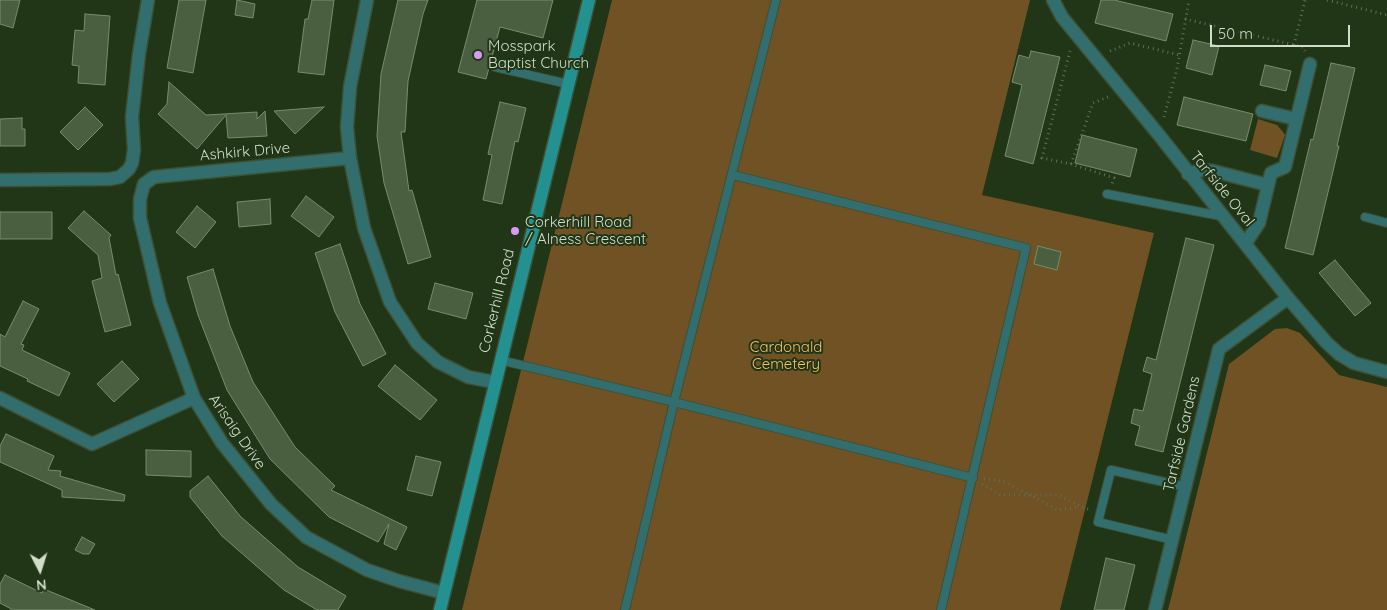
<!DOCTYPE html>
<style>
body{margin:0}
#map{position:relative;width:1387px;height:610px;overflow:hidden;background:#213517;font-family:Quicksand,sans-serif}
canvas{display:block}
.north{position:absolute;left:15px;top:545px;width:50px;height:50px;-webkit-text-stroke:4px #213517;paint-order:stroke;rotate:175deg;font-size:14px;font-weight:700;line-height:20px;text-align:center;color:#d0ddca}
.north::after{content:'';display:block;margin:auto;width:18px;height:22px;background:#d0ddca;clip-path:polygon(50% 0,100% 100%,50% 72%,0 100%)}
.scale{position:absolute;left:1210px;top:25px;width:140px;height:22px;box-sizing:border-box;border:2px solid #d0ddca;border-top:0;padding-left:6px;font-size:15px;line-height:18px;white-space:nowrap;color:#d0ddca;-webkit-text-stroke:4px #213517;paint-order:stroke}
</style>
<div id="map">
<canvas width="1387" height="610"></canvas>
<div class="north">N</div>
<div class="scale">50 m</div>
</div>
<script>
const context = document.querySelector('canvas').getContext('2d');
context.lineJoin = 'round';
function fill(path, color) {
  context.fillStyle = color;
  context.fill(path, 'evenodd');
}
function shape(rows) {
  const path = new Path2D();
  for (const r of rows) {
    path.moveTo(r[0], r[1]);
    for (let i = 2; i < r.length; i += 2) path.lineTo(r[i], r[i + 1]);
  }
  return path;
}
function strokePath(path, color, width, dash) {
  context.strokeStyle = color;
  context.lineWidth = width;
  context.lineCap = dash ? 'butt' : 'round';
  context.setLineDash(dash || []);
  context.stroke(path);
}
function drawText(font, color, halo, rows, align = 'center') {
  context.font = font + ' Quicksand,sans-serif';
  context.lineWidth = 4;
  context.setLineDash([]);
  context.textBaseline = 'middle';
  context.strokeStyle = halo;
  context.fillStyle = color;
  for (const [text, x, y, turn = 0] of rows) {
    context.save();
    context.translate(x, y);
    context.rotate((+turn || 0) * Math.PI / 180);
    context.textAlign = isNaN(turn) ? turn : align;
    if (halo) context.strokeText(text, 0, 0);
    context.fillText(text, 0, 0);
    context.restore();
  }
}
const green = shape([
 [612,0,1030,0,982,195,1154,233,1060,610,462,610],
 [1258,119,1277,125,1283,132,1285,135,1277,158,1250,150],
 [1287,328,1300,333,1339,375,1387,387,1387,610,1168,610,1229,364,1275,329]
]);
const building = shape([
 [0,0,20,0,13,28,0,24,0,0],
 [179,0,206,0,193,73,167,68,179,0],
 [237,0,255,4,253,18,235,15,237,0],
 [312,0,334,0,324,75,298,72,305,19,308,19,312,0],
 [398,0,428,0,423,14,408,81,405,132,401,132,409,191,412,190,431,257,408,264,384,183,377,136,381,74,398,0],
 [477,0,553,0,543,38,500,27,486,79,458,72,477,0],
 [1101,0,1114,0,1173,14,1166,41,1095,23,1101,0],
 [85,14,110,16,105,85,78,83,79,66,72,65,75,30,84,31,85,14],
 [1193,40,1219,46,1212,75,1186,68,1193,40],
 [1031,51,1060,57,1033,164,1005,156,1022,85,1012,82,1019,55,1029,58,1031,51],
 [1331,63,1355,68,1337,146,1339,146,1330,184,1313,255,1285,248,1311,139,1313,140,1331,63],
 [1265,65,1291,71,1286,91,1260,85,1265,65],
 [169,82,206,115,257,112,257,119,265,111,267,136,228,138,226,115,197,149,158,114,167,104,169,82],
 [1184,97,1253,114,1246,141,1177,125,1184,97],
 [500,102,526,108,518,142,515,141,502,204,483,200,492,155,488,154,500,102],
 [85,107,103,125,78,150,60,132,85,107],
 [324,107,295,134,274,111,324,107],
 [22,118,22,129,25,129,25,146,0,146,0,119,22,118],
 [1082,135,1137,149,1130,177,1075,163,1082,135],
 [306,196,334,217,319,237,291,216,306,196],
 [270,199,271,224,239,227,237,202,270,199],
 [197,206,216,222,195,248,176,232,197,206],
 [84,211,111,235,109,238,116,275,118,274,131,325,105,332,92,281,102,278,98,255,68,228,84,211],
 [0,212,52,212,52,239,0,239,0,212],
 [1186,238,1214,245,1163,452,1135,445,1140,426,1131,423,1134,409,1143,411,1152,374,1143,371,1147,357,1156,360,1186,238],
 [340,244,360,304,386,354,363,366,335,312,315,253,340,244],
 [1038,246,1061,252,1057,270,1034,264,1038,246],
 [1335,260,1371,303,1355,316,1319,273,1335,260],
 [213,269,230,326,253,382,295,447,335,486,331,490,407,527,396,550,384,544,389,524,378,542,329,517,270,459,227,390,198,315,187,277,213,269],
 [435,283,473,293,466,319,428,309,435,283],
 [23,301,39,309,21,344,24,345,22,350,70,373,59,396,27,381,28,379,0,366,0,334,5,337,23,301],
 [122,361,139,379,114,402,97,384,122,361],
 [395,365,437,400,420,420,378,386,395,365],
 [6,434,54,456,48,470,61,471,60,476,125,495,124,501,62,497,62,490,0,462,0,446,6,434],
 [146,450,191,451,191,477,146,475,146,450],
 [416,456,441,462,432,496,407,490,416,456],
 [208,476,240,516,298,567,346,596,338,610,317,610,284,590,222,536,190,497,190,491,208,476],
 [82,537,95,544,89,554,83,554,75,550,82,537],
 [1106,558,1135,565,1124,610,1094,610,1106,558],
 [5,575,42,593,44,589,95,610,13,610,0,603,0,584,5,575]
]);
const path = shape([
 [1327,0,1387,15],
 [1185,19,1303,47,1305,51],
 [1294,45,1305,0],
 [1070,51,1042,158,1071,164,1114,178,1112,184],
 [1110,51,1130,43,1179,55],
 [1164,117,1177,69,1189,0],
 [1071,164,1093,103,1108,97],
 [984,479,1003,481,1030,495,1059,495,1081,507,1088,509],
 [982,484,1000,495,1030,495,1058,510,1079,507]
]);
const lane = shape([
 [495,67,568,84],
 [733,175,1026,248,941,610],
 [1107,194,1221,216],
 [1365,217,1387,223],
 [500,360,674,402,973,478],
 [1173,540,1098,522,1111,470,1186,487],
 [625,610,674,402,776,0]
]);
const street = shape([
 [367,0,350,87,347,127,350,158,364,228,390,302,417,343,438,362,468,377,494,382],
 [1053,0,1062,17,1159,135,1288,298,1326,342,1339,354,1354,363,1387,372],
 [1262,111,1296,119],
 [1188,174,1202,170,1213,171,1268,185],
 [0,180,110,179,120,177,129,169,132,163,134,150,132,117,139,54,148,0],
 [144,184,140,199,140,218,160,303,194,398,222,443,271,504,306,537,367,570,399,581,444,593],
 [144,184,154,177,350,158],
 [1245,244,1259,223,1271,173,1285,167,1310,64],
 [0,398,92,444,194,398],
 [1155,610,1219,349,1288,298]
]);
const secondary = shape([
 [440,610,589,0]
]);
const markers = [
 [478,55,5,"#db99f6"],
 [515,231,5,"#db99f6"]
];
const poiNames = [
 ["Mosspark",488,46],
 ["Baptist Church",488,63],
 ["Corkerhill Road",525,222],
 ["/ Alness Crescent",525,239]
];
const streetNames = [
 ["Ashkirk Drive",245,152,-5],
 ["Tarfside Oval",1222,189,51],
 ["Corkerhill Road",497,301,-76],
 ["Arisaig Drive",237,432,55],
 ["Tarfside Gardens",1182,434,-77]
];
const parkNames = [
 ["Cardonald",786,347],
 ["Cemetery",786,364]
];
fill(green, '#705224');
fill(building, '#4a5f3f');
strokePath(building, '#768d6b', 1);
strokePath(lane, '#3d5034', 10);
strokePath(street, '#3d5034', 15);
strokePath(secondary, '#3d5034', 15);
strokePath(path, '#5e7055', 3, [1, 4]);
strokePath(lane, '#336e6e', 8);
strokePath(street, '#336e6e', 12);
strokePath(secondary, '#249191', 12);
for (const [x, y, r, color] of markers) {
  const dot = new Path2D();
  dot.arc(x, y, r, 0, 2 * Math.PI);
  context.fillStyle = color;
  context.fill(dot);
  strokePath(dot, '#213517', 2);
}
drawText('15px', '#d0ddca', '#213517', poiNames, 'left');
drawText('15px', '#d0ddca', '#213517', streetNames);
drawText('15px', '#fdbe5e', '#213517', parkNames);
</script>
